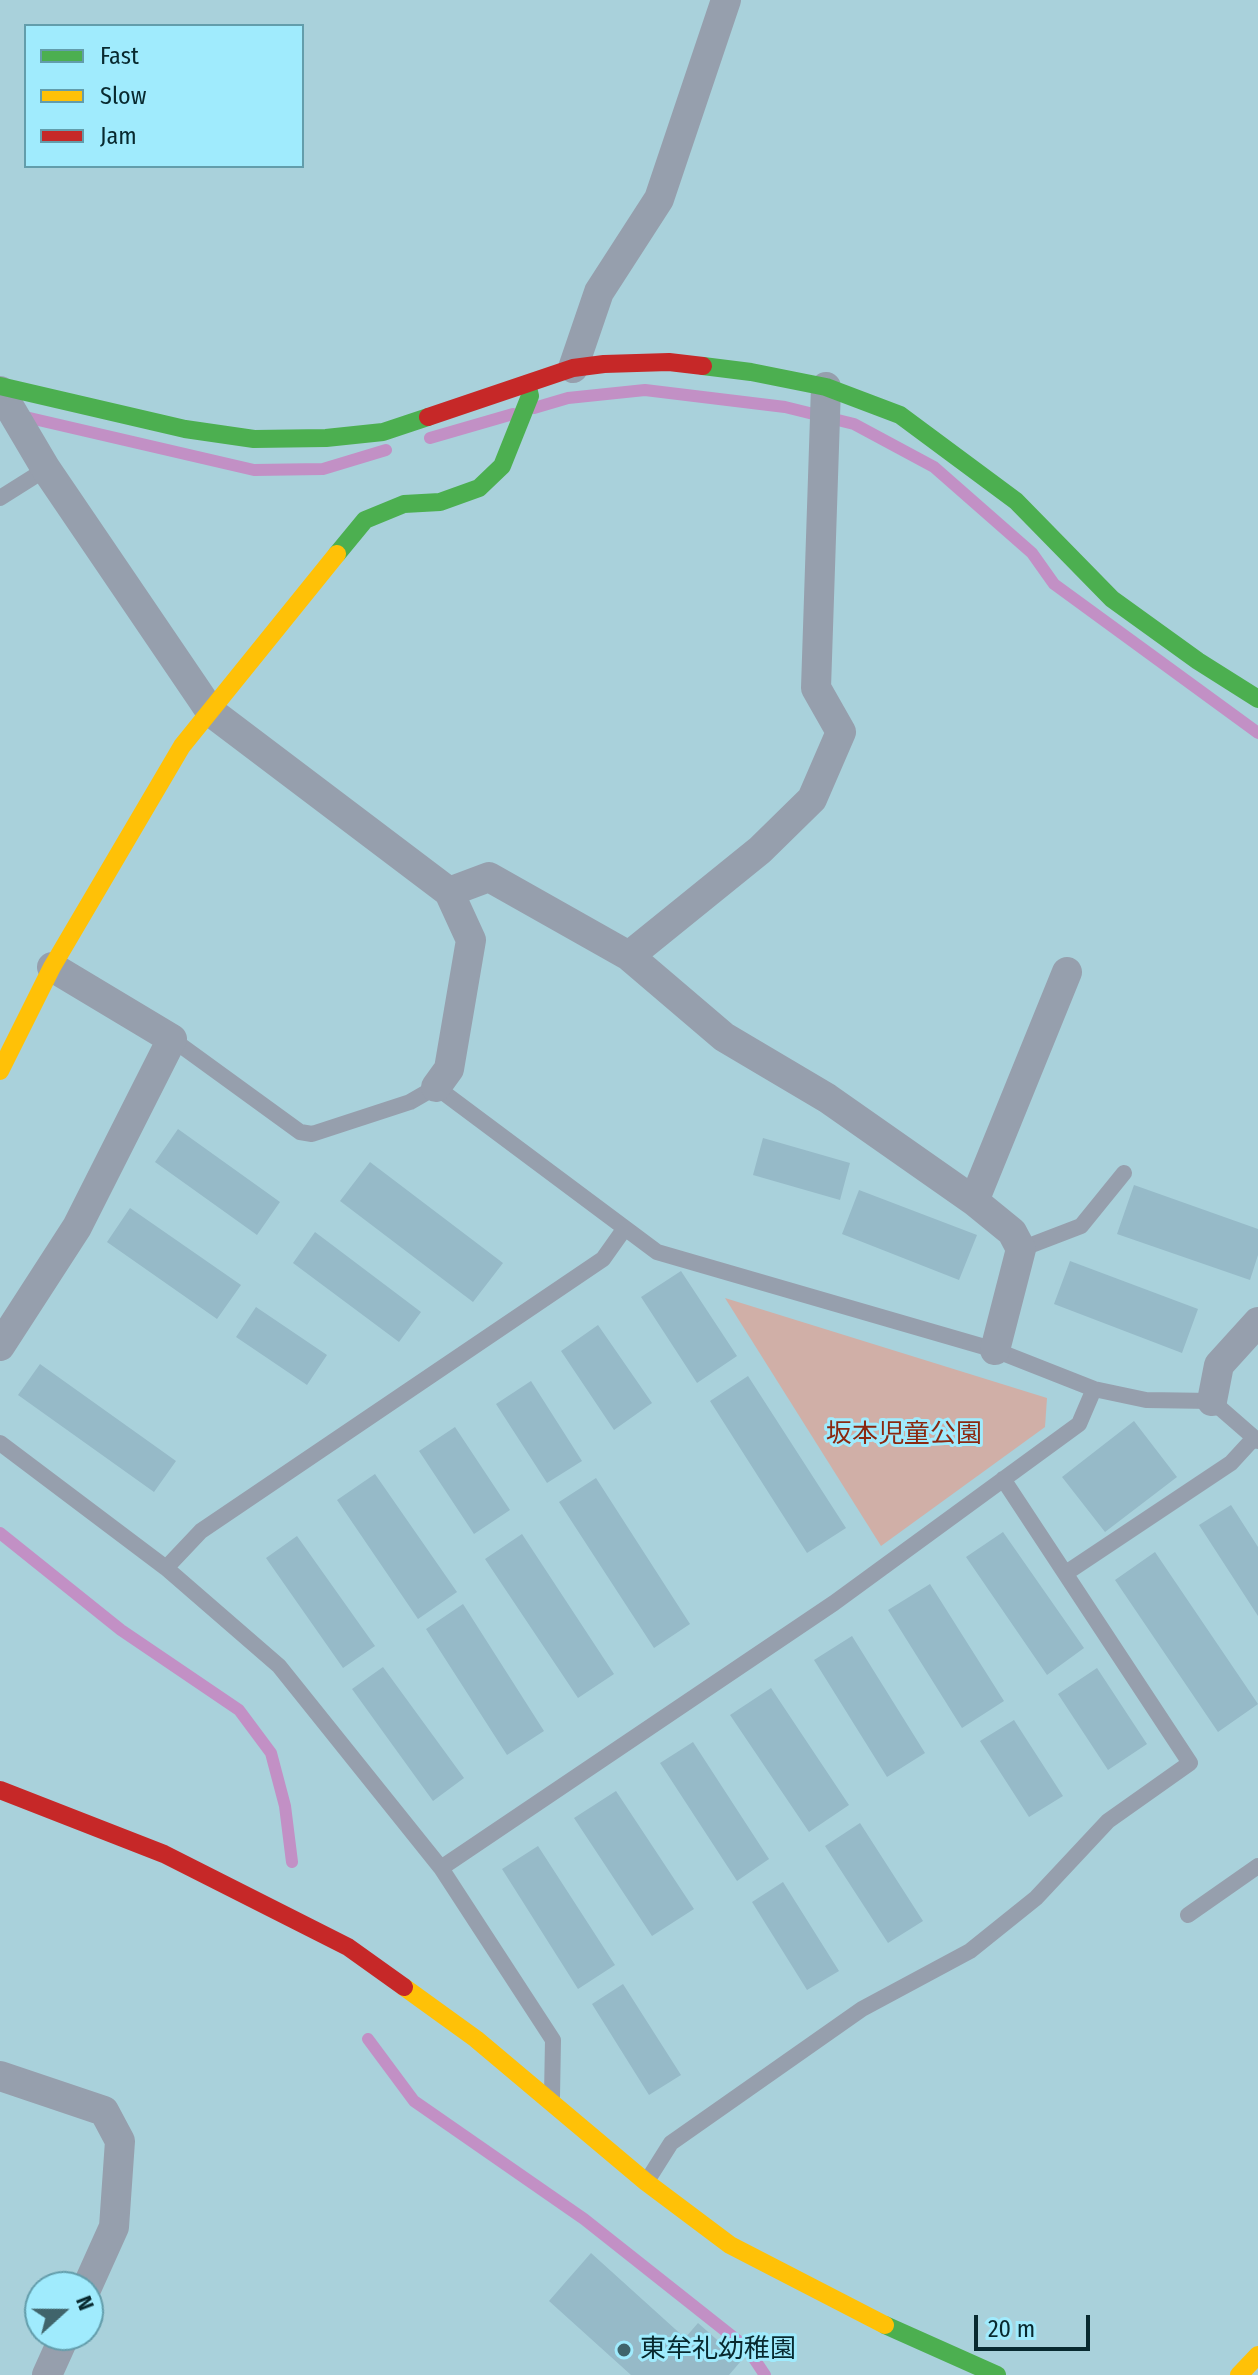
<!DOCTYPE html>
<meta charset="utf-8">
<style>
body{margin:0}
#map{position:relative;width:1258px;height:2375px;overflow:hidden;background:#a9d1db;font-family:"Fira Sans Condensed",sans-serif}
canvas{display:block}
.legend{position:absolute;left:24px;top:24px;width:280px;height:144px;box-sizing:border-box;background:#a0ebfd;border:2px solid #639dab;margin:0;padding:10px 14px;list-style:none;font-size:24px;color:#08292f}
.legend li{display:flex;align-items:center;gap:16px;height:40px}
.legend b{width:40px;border:2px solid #639dab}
.north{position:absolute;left:24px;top:2271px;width:80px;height:80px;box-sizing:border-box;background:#a0ebfd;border:2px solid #639dab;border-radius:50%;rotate:69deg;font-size:22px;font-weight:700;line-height:32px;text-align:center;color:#08292f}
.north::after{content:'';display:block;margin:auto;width:28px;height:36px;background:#40646b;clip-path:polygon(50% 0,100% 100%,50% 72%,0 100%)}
.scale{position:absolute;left:974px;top:2315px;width:116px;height:36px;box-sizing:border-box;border:4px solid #08292f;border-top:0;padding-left:10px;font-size:24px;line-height:28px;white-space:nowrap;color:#08292f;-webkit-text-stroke:6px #a0ebfd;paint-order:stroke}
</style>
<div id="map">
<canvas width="1258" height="2375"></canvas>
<ul class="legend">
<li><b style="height:10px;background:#4caf50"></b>Fast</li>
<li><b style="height:10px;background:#ffc107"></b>Slow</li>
<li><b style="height:10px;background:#c62828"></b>Jam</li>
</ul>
<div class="north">N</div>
<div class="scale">20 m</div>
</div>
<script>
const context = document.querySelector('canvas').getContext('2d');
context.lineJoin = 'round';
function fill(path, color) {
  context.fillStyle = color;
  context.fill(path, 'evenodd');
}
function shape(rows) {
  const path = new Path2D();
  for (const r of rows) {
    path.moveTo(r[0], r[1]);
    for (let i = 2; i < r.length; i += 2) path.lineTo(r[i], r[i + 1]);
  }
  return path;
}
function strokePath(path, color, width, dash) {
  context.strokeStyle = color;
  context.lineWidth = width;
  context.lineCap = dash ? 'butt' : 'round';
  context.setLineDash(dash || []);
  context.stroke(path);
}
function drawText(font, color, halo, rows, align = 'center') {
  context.font = font + ' "Fira Sans Condensed","Noto Sans JP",sans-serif';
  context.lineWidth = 6;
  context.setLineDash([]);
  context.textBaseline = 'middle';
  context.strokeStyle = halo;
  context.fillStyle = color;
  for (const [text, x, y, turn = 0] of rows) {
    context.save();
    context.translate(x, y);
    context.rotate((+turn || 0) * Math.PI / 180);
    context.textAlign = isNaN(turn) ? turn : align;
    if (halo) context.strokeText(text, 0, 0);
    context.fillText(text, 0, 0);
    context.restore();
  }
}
const green = shape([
 [725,1298,1047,1398,1045,1427,881,1546]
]);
const stream = shape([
 [534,408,568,398,645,390,785,407,854,424,934,467,1032,553,1054,584,1258,733],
 [21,416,254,470,323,469,386,450],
 [430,438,513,414],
 [0,1533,121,1630,239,1710,271,1753,285,1806,292,1862],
 [368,2039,414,2101,584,2219,747,2348,765,2375]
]);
const building = shape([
 [178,1129,280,1202,257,1235,155,1162],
 [763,1138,850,1163,840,1200,753,1175],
 [370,1162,503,1263,473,1302,340,1201],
 [1134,1185,1258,1229,1258,1255,1250,1280,1117,1234],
 [859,1190,977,1235,959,1280,842,1234],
 [130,1208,241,1285,217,1319,107,1242],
 [315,1232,421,1312,399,1342,293,1263],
 [1070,1261,1198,1309,1182,1353,1054,1304],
 [681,1271,737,1356,697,1383,641,1297],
 [256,1307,327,1355,307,1385,236,1337],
 [598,1325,652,1403,614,1430,561,1351],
 [40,1364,176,1461,154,1492,18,1395],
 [748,1376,846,1528,807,1553,710,1401],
 [531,1381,582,1461,547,1483,496,1404],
 [1134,1421,1177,1477,1105,1532,1062,1477],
 [455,1427,510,1510,474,1534,419,1451],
 [375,1474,457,1592,418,1619,337,1500],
 [596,1478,690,1624,654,1648,559,1502],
 [1231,1505,1258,1547,1258,1616,1199,1525],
 [1003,1532,1084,1648,1047,1675,966,1557],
 [522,1534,614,1674,578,1698,485,1559],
 [297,1536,375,1646,343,1668,266,1558],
 [1155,1552,1258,1704,1218,1732,1115,1580],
 [930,1584,1004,1701,962,1728,888,1610],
 [463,1604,544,1731,507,1755,426,1629],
 [852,1636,925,1753,887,1777,814,1660],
 [383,1667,464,1778,433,1801,352,1689],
 [1097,1668,1147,1744,1108,1770,1058,1694],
 [771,1688,849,1805,809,1832,730,1715],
 [1014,1720,1063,1796,1029,1817,980,1741],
 [693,1742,769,1859,737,1881,660,1763],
 [616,1791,694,1909,652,1936,574,1818],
 [860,1823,923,1921,888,1943,825,1846],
 [538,1846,615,1965,578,1989,502,1869],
 [783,1882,839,1971,807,1990,752,1902],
 [623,1984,681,2075,649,2095,592,2004],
 [591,2253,685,2338,698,2323,741,2361,729,2375,631,2375,549,2301]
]);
const lane = shape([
 [0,498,46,469],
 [172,1039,300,1132,312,1134,410,1102,436,1087,657,1252,995,1350,1094,1389,1146,1400,1212,1401,1258,1441],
 [1021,1249,1081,1226,1124,1173],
 [0,1443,166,1568,279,1666,441,1868,553,2040,552,2096],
 [166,1568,201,1531,603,1259,625,1228],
 [1066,1573,1231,1463,1254,1438],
 [441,1868,834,1603,1079,1424,1094,1389],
 [1188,1915,1258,1866],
 [647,2181,671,2143,862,2009,970,1951,1036,1898,1108,1821,1190,1763,1003,1479]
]);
const street = shape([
 [573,368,599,292,659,199,726,0],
 [0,391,46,469,211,712,449,892,471,940,449,1069,436,1087],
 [449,892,489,877,629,956,724,1037,827,1098,974,1201,1012,1232,1021,1249,995,1350],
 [629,956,760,850,812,799,841,732,816,688,826,387],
 [974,1201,1067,972],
 [0,1346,77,1227,172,1039,52,967],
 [1212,1401,1219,1365,1258,1322],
 [0,2076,104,2111,120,2141,114,2227,87,2287],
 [47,2375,65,2335]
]);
const fast = shape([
 [703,366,751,372,826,387,900,415,1016,501,1112,599,1198,661,1258,699],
 [0,386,185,429,254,439,326,438,383,432,428,417],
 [337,554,365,520,404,504,440,502,479,488,502,466,530,396,527,384],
 [885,2325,997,2375]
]);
const slow = shape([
 [0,1071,52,967,182,746,337,554],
 [404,1987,476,2039,646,2182,730,2245,885,2325],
 [1239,2375,1258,2355]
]);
const jam = shape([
 [428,417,573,368,604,364,669,362,703,366],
 [0,1790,164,1854,348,1947,404,1987]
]);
const markers = [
 [624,2350,8,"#40646b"]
];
const parkNames = [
 ["坂本児童公園",904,1435]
];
const poiNames = [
 ["東牟礼幼稚園",640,2350]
];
fill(green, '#d0afa7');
strokePath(stream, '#c290c5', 12);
fill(building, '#96bac8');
strokePath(lane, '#969fad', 16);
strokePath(street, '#969fad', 30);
strokePath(fast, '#4caf50', 18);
strokePath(slow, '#ffc107', 18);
strokePath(jam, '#c62828', 18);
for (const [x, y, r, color] of markers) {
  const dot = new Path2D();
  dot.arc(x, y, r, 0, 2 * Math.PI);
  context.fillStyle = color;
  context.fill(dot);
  strokePath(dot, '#a0ebfd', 3);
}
drawText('26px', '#8b2810', '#a0ebfd', parkNames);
drawText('26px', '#08292f', '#a0ebfd', poiNames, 'left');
</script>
